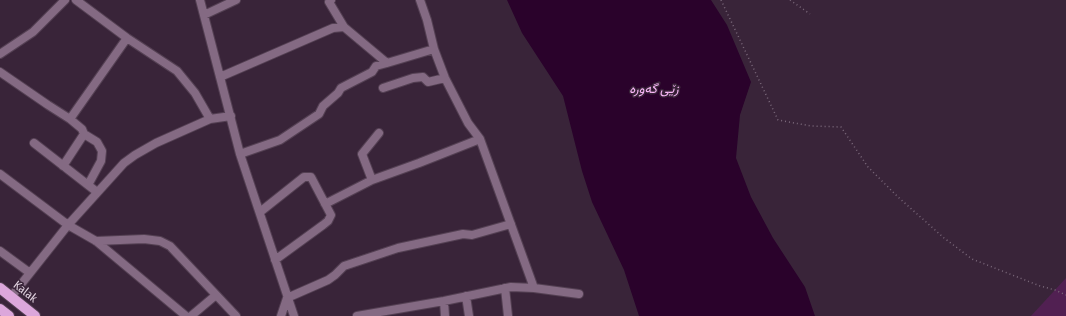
<!DOCTYPE html>
<meta charset="utf-8">
<style>
body{margin:0}
canvas{display:block;background:#392439}
</style>
<canvas width="1066" height="316"></canvas>
<script>
const context = document.querySelector('canvas').getContext('2d');
context.lineJoin = 'round';
function fill(path, color) {
  context.fillStyle = color;
  context.fill(path, 'evenodd');
}
function shape(rows) {
  const path = new Path2D();
  for (const r of rows) {
    path.moveTo(r[0], r[1]);
    for (let i = 2; i < r.length; i += 2) path.lineTo(r[i], r[i + 1]);
  }
  return path;
}
function strokePath(path, color, width, dash) {
  context.strokeStyle = color;
  context.lineWidth = width;
  context.lineCap = dash ? 'butt' : 'round';
  context.setLineDash(dash || []);
  context.stroke(path);
}
function drawText(font, color, halo, rows, align = 'center') {
  context.font = font + ' "Fira Sans Condensed",Vazirmatn,sans-serif';
  context.lineWidth = 3;
  context.setLineDash([]);
  context.textBaseline = 'middle';
  context.strokeStyle = halo;
  context.fillStyle = color;
  for (const [text, x, y, turn = 0] of rows) {
    context.save();
    context.translate(x, y);
    context.rotate((+turn || 0) * Math.PI / 180);
    context.textAlign = isNaN(turn) ? turn : align;
    if (halo) context.strokeText(text, 0, 0);
    context.fillText(text, 0, 0);
    context.restore();
  }
}
const green = shape([
 [1066,278,1066,316,1031,316,1055,290]
]);
const water = shape([
 [507,0,711,0,727,25,751,82,740,115,736,158,751,197,773,238,805,287,815,316,639,316,624,270,592,202,582,171,563,96,522,33]
]);
const path = shape([
 [721,0,778,120,811,126,841,127,868,167,898,197,944,238,972,259,1040,286,1055,290,1066,295],
 [790,0,810,14]
]);
const minor = shape([
 [76,0,127,38,177,71,195,93,210,119],
 [200,0,240,154,294,316],
 [331,0,329,2,344,27],
 [420,0,427,20,434,49,445,78,468,123,480,139,534,288],
 [204,15,236,0],
 [0,54,33,32,65,0],
 [0,72,48,105,70,119,82,129,84,134,63,166],
 [220,77,333,28,344,27,387,63,434,49],
 [383,88,413,78,423,77,428,82,445,78],
 [70,119,127,38],
 [84,134,97,142,102,151,101,161,88,185],
 [34,143,97,192],
 [240,154,280,140,319,114,323,106,338,93,341,88,372,72,376,66,387,63],
 [0,174,68,225,96,241,186,316],
 [372,180,362,154,379,133],
 [325,204,372,180,419,163,480,139],
 [260,212,304,177,311,177,331,215,328,221,323,225,275,260],
 [96,241,144,239,160,241,170,246,236,316],
 [0,251,30,273],
 [505,288,508,316],
 [466,296,469,316],
 [11,297,68,225,124,163,135,155,156,143,210,119,231,116],
 [444,301,445,316],
 [191,316,216,295],
 [281,316,287,298,328,280,335,275,344,266,398,248,463,234,472,235,511,224],
 [357,316,444,301,511,287,534,288,579,294]
]);
const primary = shape([
 [0,288,35,316],
 [0,309,9,316]
]);
const streetNames = [
 ["Kalak",25,292,38]
];
const waterNames = [
 ["زێی گەورە",654,89]
];
fill(green, '#512052');
fill(water, '#2a022b');
strokePath(minor, '#544053', 10);
strokePath(primary, '#544053', 12);
strokePath(path, '#7b697b', 1.5, [1, 3]);
strokePath(minor, '#846a83', 8);
strokePath(primary, '#dca7db', 10);
drawText('12px', '#dfd1de', '#392439', streetNames);
drawText('italic 13px', '#fab8f9', '#392439', waterNames);
</script>
